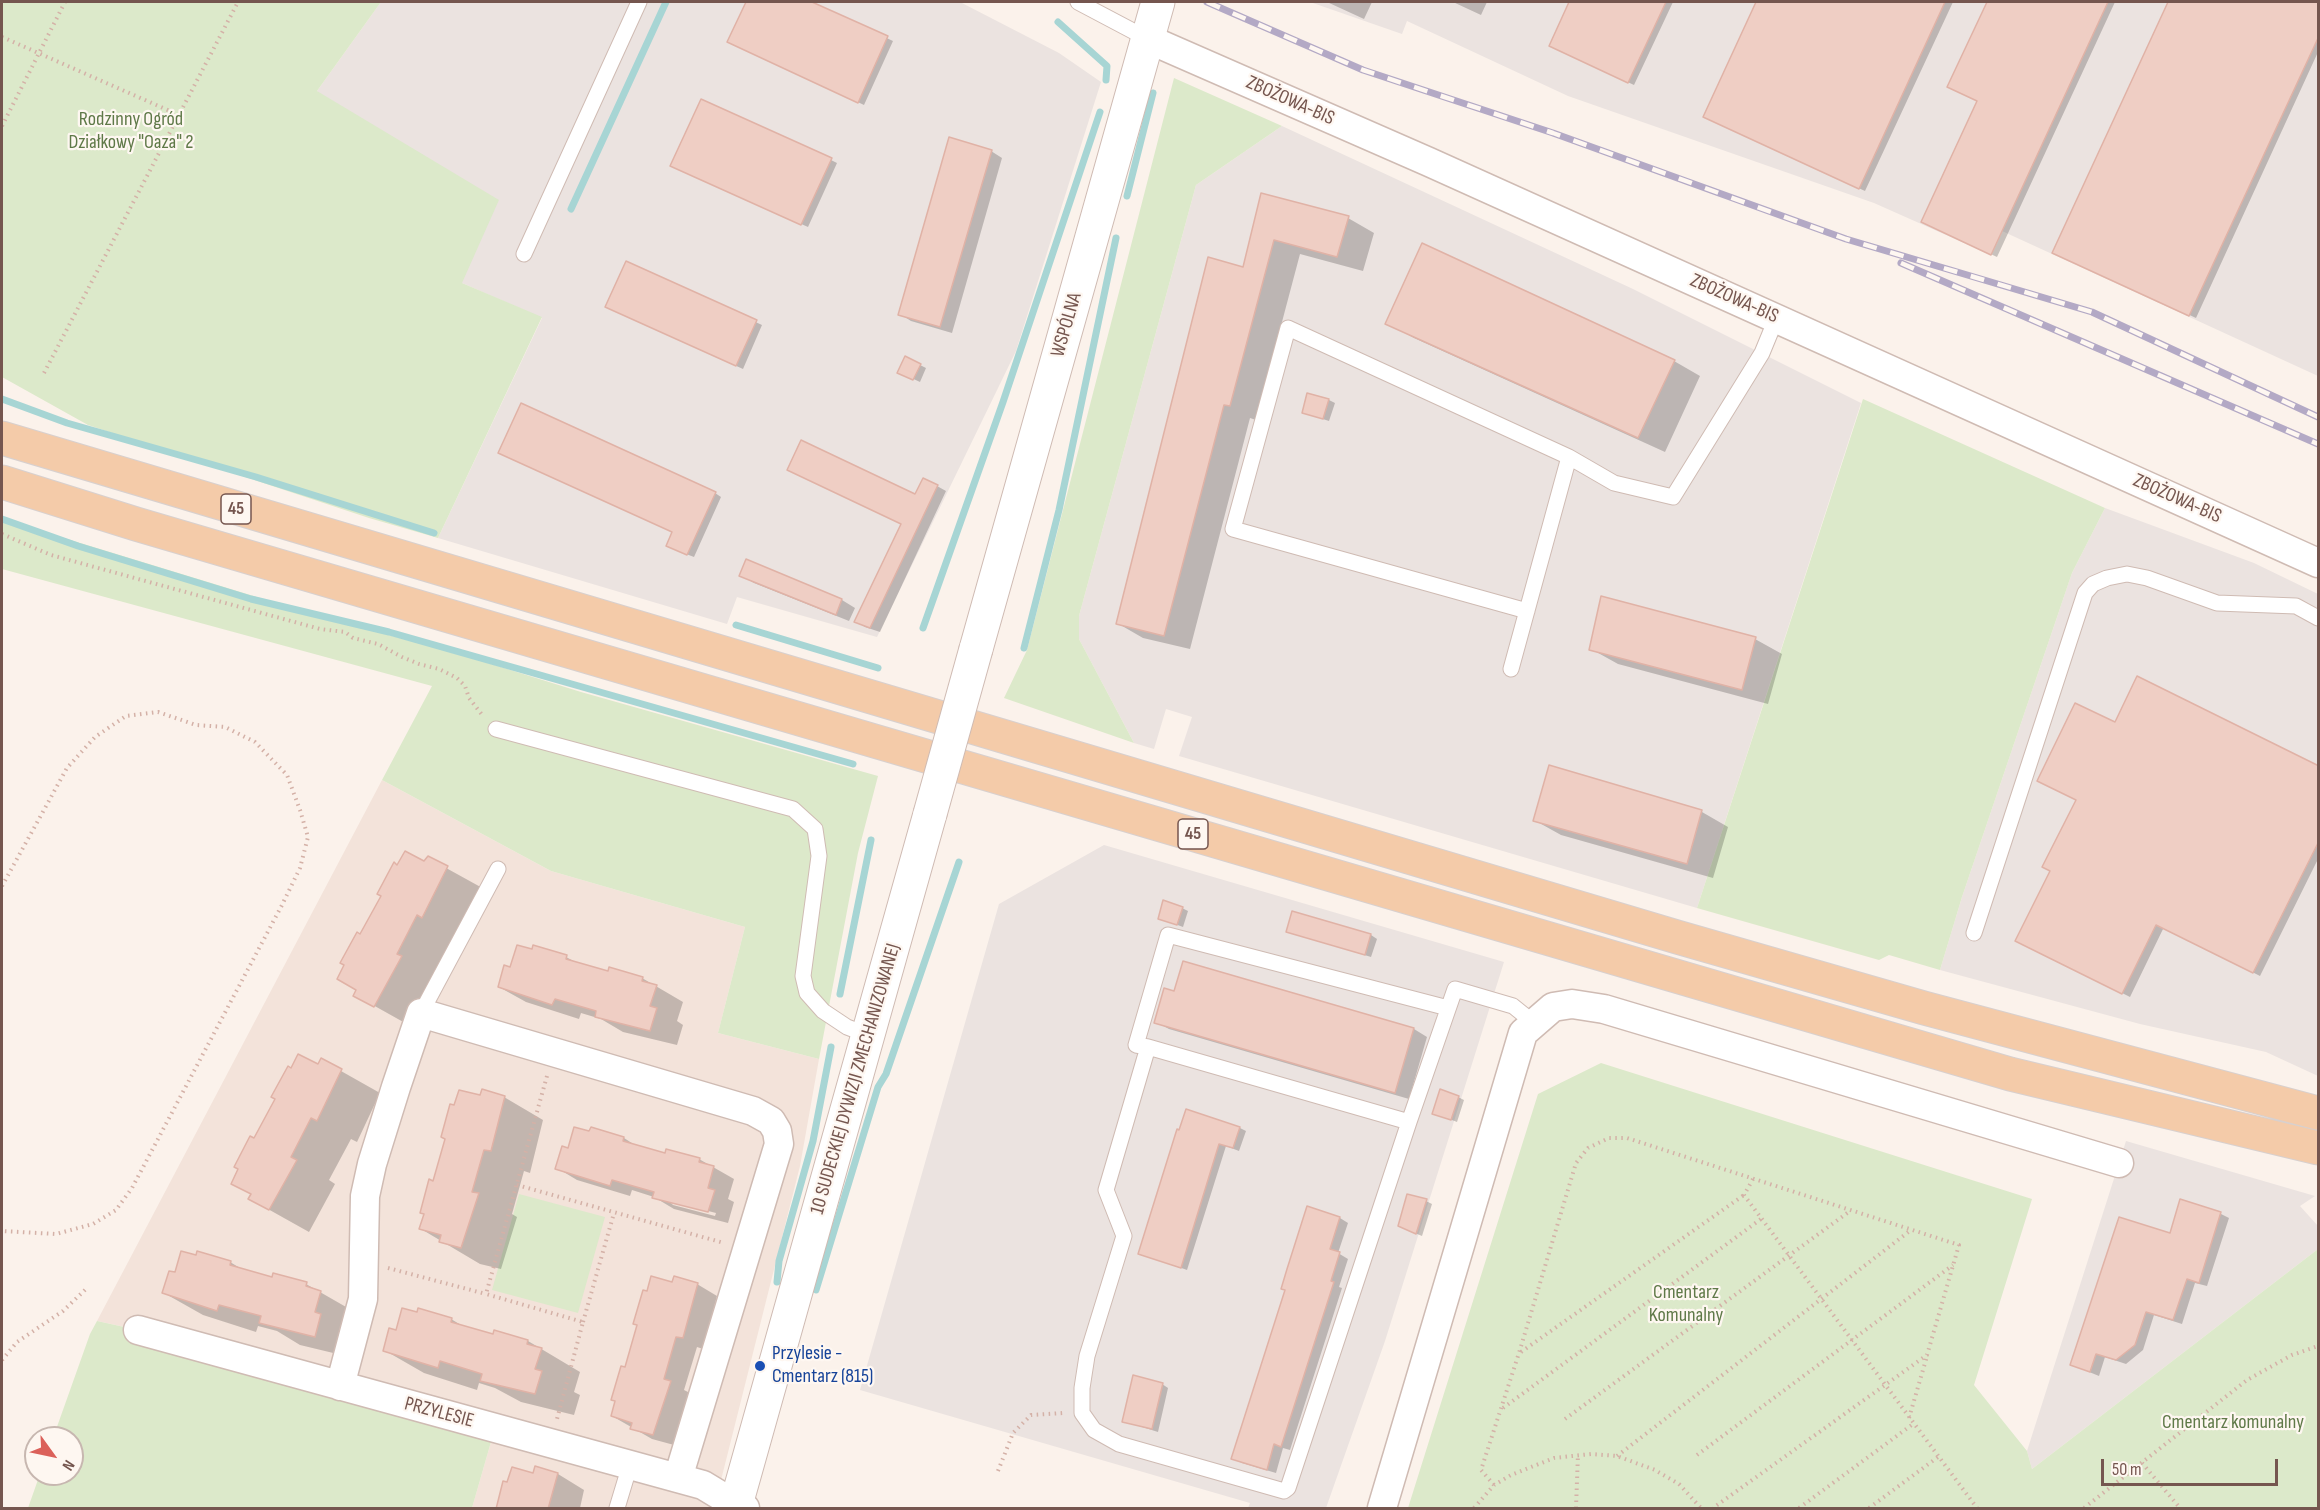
<!DOCTYPE html>
<meta charset="utf-8">
<style>
body{margin:0}
#map{position:relative;width:2320px;height:1510px;overflow:hidden;background:#fbf2eb;font-family:"Sofia Sans Condensed",sans-serif}
canvas{display:block}
.frame{position:absolute;inset:0;border:3px solid #75564f;pointer-events:none}
.north{position:absolute;left:24px;top:1426px;width:60px;height:60px;box-sizing:border-box;background:#fef7f1;border:2px solid #c7b7b0;border-radius:50%;rotate:123deg;font-size:16px;font-weight:700;line-height:24px;text-align:center;color:#75564f}
.north::after{content:'';display:block;margin:auto;width:21px;height:27px;background:#db615a;clip-path:polygon(50% 0,100% 100%,50% 72%,0 100%)}
.scale{position:absolute;left:2101px;top:1459px;width:177px;height:27px;box-sizing:border-box;border:3px solid #75564f;border-top:0;padding-left:8px;font-size:18px;line-height:21px;white-space:nowrap;color:#75564f;-webkit-text-stroke:4px #fef7f1;paint-order:stroke}
</style>
<div id="map">
<canvas width="2320" height="1510"></canvas>
<div class="frame"></div>
<div class="north">N</div>
<div class="scale">50 m</div>
</div>
<script>
const context = document.querySelector('canvas').getContext('2d');
context.lineJoin = 'round';
function fill(path, color) {
  context.fillStyle = color;
  context.fill(path, 'evenodd');
}
function shape(rows) {
  const path = new Path2D();
  for (const r of rows) {
    path.moveTo(r[0], r[1]);
    for (let i = 2; i < r.length; i += 2) path.lineTo(r[i], r[i + 1]);
  }
  return path;
}
function strokePath(path, color, width, dash) {
  context.strokeStyle = color;
  context.lineWidth = width;
  context.lineCap = dash ? 'butt' : 'round';
  context.setLineDash(dash || []);
  context.stroke(path);
}
function drawText(font, color, halo, rows, align = 'center') {
  context.font = font + ' "Sofia Sans Condensed",sans-serif';
  context.lineWidth = 4.5;
  context.setLineDash([]);
  context.textBaseline = 'middle';
  context.strokeStyle = halo;
  context.fillStyle = color;
  for (const [text, x, y, turn = 0] of rows) {
    context.save();
    context.translate(x, y);
    context.rotate((+turn || 0) * Math.PI / 180);
    context.textAlign = isNaN(turn) ? turn : align;
    if (halo) context.strokeText(text, 0, 0);
    context.fillText(text, 0, 0);
    context.restore();
  }
}
const residential = shape([
 [382,780,551,871,745,927,718,1033,819,1059,800,1166,714,1508,472,1508,495,1428,138,1330,97,1321]
]);
const industrial = shape([
 [381,2,960,2,1059,53,1101,82,1016,351,877,637,737,597,727,624,438,538,542,318,462,283,317,91],
 [1310,2,2318,2,2318,376,2002,231,1991,255,1874,203,1568,96,1407,21,1402,34],
 [1282,126,1633,289,1861,403,1697,908,1179,756,1192,717,1166,709,1154,749,1134,743,1079,639,1079,616,1196,185],
 [2105,508,2254,563,2318,594,2318,1076,2266,1052,2140,1024,1940,970,1962,897,2072,573],
 [1104,845,1504,962,1385,1341,1326,1508,1248,1508,1250,1503,860,1390,999,904],
 [2126,1141,2315,1196,2300,1206,2318,1226,2318,1249,2032,1469,2027,1451]
]);
const green = shape([
 [2,2,381,2,317,91,499,200,462,283,542,317,438,538,369,518,88,425,2,377],
 [1174,78,1282,126,1196,185,1079,616,1079,639,1134,743,1004,698,1027,650],
 [1863,399,2105,508,2072,573,1962,897,1940,970,1889,955,1879,960,1697,908],
 [2,519,332,620,456,653,581,692,878,776,858,853,819,1059,718,1033,745,927,551,871,382,780,432,686,2,569],
 [1601,1063,2032,1199,1974,1385,2027,1451,2032,1469,2318,1249,2318,1508,1408,1508,1538,1094],
 [519,1194,605,1217,578,1313,492,1290],
 [97,1321,138,1330,495,1428,472,1508,28,1508,40,1474,72,1474,72,1438,53,1438,90,1334]
]);
const shadow = shape([
 [747,2,809,2,893,41,864,105,729,41],
 [1327,2,1372,2,1364,19],
 [1453,2,1487,2,1481,15],
 [1571,2,1673,2,1634,85,1550,46],
 [1758,2,1953,2,1865,191,1704,117],
 [1988,2,2115,2,1997,257,1929,225,1979,101,1949,86],
 [2170,2,2318,2,2318,52,2196,318,2054,252],
 [991,151,1002,158,952,333,911,321,900,314],
 [831,160,837,163,808,227,678,169],
 [1262,195,1348,218,1374,233,1363,271,1300,254,1256,420,1250,418,1190,649,1143,638,1117,623,1244,268],
 [627,263,762,325,743,369,613,310],
 [1387,323,1674,361,1700,376,1665,452,1414,338],
 [920,365,926,368,920,382,905,375],
 [1329,400,1335,403,1329,421,1304,413],
 [937,486,946,491,880,632,865,627,856,621,916,496],
 [715,493,721,497,694,557,673,549],
 [741,575,842,600,855,608,849,621,754,583],
 [1755,639,1782,654,1768,704,1618,664,1591,649],
 [2115,724,2318,768,2318,859,2260,976,2164,927,2130,997,2025,944,2078,800],
 [1550,767,1702,812,1728,827,1713,878,1561,835,1534,820],
 [428,858,486,890,414,1028,355,995,358,990,361,936,398,867,425,863],
 [1182,908,1188,911,1183,927,1159,918],
 [1287,931,1371,935,1377,939,1371,957],
 [566,957,581,965,642,978,683,1002,677,1021,683,1025,677,1045,623,1032,601,1019,581,1013,579,1019,526,1002,499,987,511,968],
 [1156,1022,1414,1029,1427,1037,1409,1099,1169,1029],
 [319,1066,341,1071,380,1093,357,1142,351,1139,329,1180,335,1184,309,1232,250,1199,252,1194,255,1140],
 [481,1097,504,1097,543,1120,530,1173,524,1171,512,1214,517,1217,501,1269,480,1264,421,1229,425,1215,421,1212,434,1183],
 [1458,1097,1464,1100,1457,1122,1434,1113],
 [1240,1128,1246,1131,1239,1151,1226,1146,1187,1270,1140,1253,1178,1131],
 [592,1129,624,1138,638,1147,666,1154,699,1159,734,1179,728,1199,734,1202,728,1223,674,1209,654,1197,632,1190,630,1196,577,1180,557,1168,569,1150,590,1133],
 [669,1201,716,1213,715,1216,673,1205],
 [1426,1201,1432,1204,1422,1236,1405,1229],
 [2181,1201,2221,1214,2229,1218,2207,1286,2195,1283,2182,1324,2154,1315,2143,1350,2126,1364,2105,1357,2099,1376,2072,1365,2171,1235],
 [1340,1218,1348,1223,1338,1253,1348,1259,1339,1287,1342,1288,1290,1450,1283,1448,1276,1473,1242,1463,1233,1458],
 [230,1262,245,1271,273,1279,306,1284,360,1315,354,1358,300,1345,277,1331,258,1326,256,1332,203,1315,164,1293,176,1274],
 [673,1284,697,1284,717,1296,703,1349,697,1347,684,1390,690,1393,674,1445,652,1439,612,1416,648,1293],
 [451,1319,466,1328,494,1336,528,1341,580,1372,574,1392,580,1395,574,1415,521,1402,495,1388,479,1383,477,1390,424,1373,384,1350,397,1331],
 [1162,1384,1168,1388,1158,1432,1123,1421],
 [536,1468,558,1474,584,1490,580,1508,497,1508,508,1484,534,1475]
]);
const stream = shape([
 [1058,22,1107,66,1106,80],
 [1127,196,1153,93],
 [571,209,666,2],
 [2,399,67,423,256,477,434,533],
 [2,519,78,546,251,599,389,632,853,764],
 [736,625,878,668],
 [923,628,1003,402,1100,112],
 [1024,648,1059,510,1116,238],
 [840,994,871,840],
 [777,1282,779,1261,813,1141,831,1047],
 [816,1290,878,1087,886,1074,959,862]
]);
const building = shape([
 [746,2,812,2,888,36,858,103,727,42,746,2],
 [1569,2,1666,2,1628,83,1549,46,1569,2],
 [1756,2,1945,2,1859,189,1703,117,1756,2],
 [1987,2,2108,2,1991,255,1921,222,1977,101,1947,87,1987,2],
 [2168,2,2319,2,2319,36,2189,316,2052,253,2168,2],
 [701,99,832,158,801,225,670,166,701,99],
 [949,137,992,150,940,327,898,315,949,137],
 [1261,193,1349,216,1337,257,1274,240,1230,406,1224,405,1164,636,1116,624,1208,257,1243,267,1261,193],
 [1422,243,1675,360,1638,438,1385,324,1422,243],
 [626,261,757,320,736,366,605,307,626,261],
 [905,356,921,364,913,380,897,373,905,356],
 [1307,393,1329,399,1323,419,1302,413,1307,393],
 [521,403,716,492,687,555,666,546,672,532,498,453,521,403],
 [801,440,915,494,923,478,938,485,870,628,854,622,901,524,787,470,801,440],
 [746,559,842,599,836,615,739,576,746,559],
 [1601,596,1756,637,1742,690,1589,650,1601,596],
 [2137,676,2319,766,2319,841,2253,973,2156,925,2122,994,2015,941,2050,871,2042,867,2076,800,2037,781,2075,703,2115,722,2137,676],
 [1549,765,1702,810,1687,864,1533,821,1549,765],
 [405,851,424,861,428,856,448,866,422,918,417,915,397,954,402,956,374,1007,353,996,356,990,337,979,344,965,340,963,357,932,360,934,381,896,377,894,394,862,397,865,405,851],
 [1163,900,1183,907,1177,925,1158,919,1163,900],
 [1292,911,1371,934,1365,955,1286,932,1292,911],
 [517,945,532,949,533,945,567,955,566,959,608,971,609,967,643,977,642,981,657,985,650,1006,657,1008,650,1031,595,1017,596,1011,555,999,552,1005,498,987,504,965,510,967,517,945],
 [1183,961,1414,1028,1395,1093,1154,1023,1164,988,1174,991,1183,961],
 [298,1054,318,1064,321,1058,342,1069,317,1121,311,1118,291,1157,297,1160,269,1210,248,1199,251,1194,231,1184,238,1169,234,1167,250,1136,254,1138,275,1099,271,1097,288,1066,291,1068,298,1054],
 [482,1089,505,1096,491,1151,484,1150,472,1192,479,1193,461,1248,439,1242,441,1235,419,1229,424,1214,420,1213,429,1179,433,1181,445,1139,441,1137,450,1104,454,1105,459,1090,480,1095,482,1089],
 [1440,1089,1459,1096,1451,1120,1432,1114,1440,1089],
 [1186,1109,1240,1127,1233,1148,1219,1144,1181,1268,1138,1254,1177,1129,1179,1130,1186,1109],
 [574,1127,589,1131,591,1127,624,1137,623,1141,665,1153,666,1149,700,1158,699,1162,714,1166,708,1188,715,1190,708,1212,652,1198,654,1192,612,1180,610,1186,555,1169,562,1146,568,1148,574,1127],
 [1407,1194,1427,1199,1416,1234,1398,1226,1407,1194],
 [2180,1199,2221,1212,2199,1283,2187,1279,2173,1320,2146,1312,2135,1345,2116,1360,2096,1354,2090,1372,2070,1365,2119,1217,2170,1233,2180,1199],
 [1307,1206,1340,1217,1330,1249,1340,1252,1331,1281,1334,1282,1281,1447,1274,1444,1267,1470,1231,1459,1285,1290,1281,1289,1287,1269,1307,1206],
 [181,1251,196,1255,197,1251,231,1261,230,1265,272,1277,273,1273,307,1282,306,1286,321,1291,315,1312,321,1314,315,1337,259,1323,261,1316,219,1305,217,1311,162,1293,169,1271,175,1272,181,1251],
 [651,1276,672,1282,674,1276,698,1283,683,1338,676,1337,664,1379,671,1381,653,1435,630,1429,632,1423,611,1416,615,1401,611,1400,621,1366,625,1367,637,1325,633,1324,643,1290,647,1291,651,1276],
 [402,1308,417,1312,418,1308,452,1318,451,1322,493,1334,494,1330,528,1340,527,1344,542,1348,535,1369,542,1371,535,1394,480,1381,482,1374,440,1361,438,1368,383,1351,389,1328,396,1330,402,1308],
 [1133,1375,1163,1383,1152,1429,1122,1422,1133,1375],
 [535,1466,558,1473,548,1509,496,1509,503,1481,507,1482,512,1467,533,1473,535,1466]
]);
const path = shape([
 [2,37,179,115],
 [2,126,65,2],
 [44,373,238,2],
 [2,534,51,555,320,629,345,632,353,638,378,644,402,657,419,664,439,669,457,678,465,686,469,698,483,716],
 [2,886,67,768,95,737,126,716,158,712,196,725,225,727,255,742,287,775,300,810,308,837,300,868,282,905,132,1188,116,1210,93,1224,56,1234,2,1231],
 [547,1076,486,1294,583,1322,557,1419],
 [1753,1179,1744,1195,1977,1508],
 [517,1185,724,1243],
 [388,1268,486,1294],
 [583,1322,614,1213],
 [1521,1352,1744,1195],
 [2,1360,17,1342,63,1311,87,1288],
 [1503,1408,1761,1219],
 [1909,1418,1927,1356],
 [1565,1419,1850,1211],
 [1697,1455,1953,1265],
 [1617,1456,1911,1230],
 [2142,1463,2180,1508],
 [998,1471,1013,1433,1031,1415,1063,1413],
 [1494,1485,1481,1470,1519,1353,1576,1163,1588,1148,1609,1138,1627,1138,1959,1245,1927,1355,1713,1508],
 [1474,1508,1494,1485,1511,1475,1554,1458,1591,1454,1617,1456,1655,1470,1679,1484,1701,1508],
 [1576,1508,1578,1454],
 [1799,1508,1913,1424],
 [1869,1508,1938,1457],
 [2084,1508,2247,1380,2292,1355,2318,1346]
]);
const service = shape([
 [1078,2,1148,39],
 [524,254,639,2],
 [1569,457,1614,483,1673,497,1762,353,1776,319],
 [1511,669,1569,457,1288,328,1233,529,1527,611],
 [496,729,793,809,815,829,819,856,803,976,807,993,823,1011,847,1027,868,1035],
 [1974,933,2085,593,2093,584,2107,578,2127,574,2147,578,2217,603,2296,606,2318,618],
 [421,1013,498,869],
 [1148,1047,1136,1045,1168,935,1448,1008],
 [1409,1122,1148,1047,1106,1190,1124,1236,1087,1356,1082,1388,1082,1413,1094,1430,1119,1444,1284,1491,1288,1488,1409,1122,1455,989,1513,1006,1534,1023],
 [617,1508,630,1465]
]);
const minor = shape([
 [1148,39,1429,162,2318,563],
 [138,1330,703,1485,736,1505,745,1508],
 [340,1386,363,1299,365,1196,372,1164,396,1087,421,1013,753,1111,771,1121,777,1131,779,1144,678,1478],
 [1382,1508,1523,1033,1553,1007,1572,1004,1604,1009,2119,1163]
]);
const tertiary = shape([
 [976,649,1158,2],
 [735,1508,930,814]
]);
const primary = shape([
 [2,438,1677,937,1924,1008,2318,1113],
 [2,482,136,524,871,740,2010,1074,2318,1148]
]);
const rail = shape([
 [1207,2,1363,70,1553,133,1846,239,2092,312,2318,417],
 [1901,263,2318,444]
]);
const tertiaryBridge = shape([
 [930,814,976,649]
]);
const markers = [
 [760,1366,6,"#1a4fb4"]
];
const shields = [
 [236,509,30],
 [1193,834,30]
];
const shieldNames = [
 ["45",236,509],
 ["45",1193,834]
];
const streetNames = [
 ["ZBOŻOWA-BIS",1290,101,24],
 ["ZBOŻOWA-BIS",1734,299,24],
 ["WSPÓLNA",1067,325,-74],
 ["ZBOŻOWA-BIS",2177,499,24],
 ["10 SUDECKIEJ DYWIZJI ZMECHANIZOWANEJ",856,1079,-74],
 ["PRZYLESIE",439,1413,15]
];
const parkNames = [
 ["Rodzinny Ogród",131,120],
 ["Działkowy \"Oaza\" 2",131,143],
 ["Cmentarz",1686,1293],
 ["Komunalny",1686,1316],
 ["Cmentarz komunalny",2233,1423]
];
const transitNames = [
 ["Przylesie -",772,1354],
 ["Cmentarz (815)",772,1377]
];
fill(residential, '#f3e3da');
fill(industrial, '#ebe3e0');
fill(green, '#dce9ca');
fill(shadow, '#0003');
strokePath(stream, '#a7d5d4', 7);
fill(building, '#efcec4');
strokePath(building, '#e0b2a6', 1.5);
strokePath(service, '#cfbbb3', 17);
strokePath(minor, '#cfbbb3', 31);
strokePath(tertiary, '#cfbbb3', 35);
strokePath(primary, '#d8d0ce', 35);
strokePath(path, '#d4b1a7', 4, [1.5, 4.5]);
strokePath(service, '#fff', 15);
strokePath(minor, '#fff', 28);
strokePath(tertiary, '#fff', 33);
strokePath(primary, '#f4cba9', 33);
strokePath(rail, '#b3a9c5', 7);
strokePath(rail, '#fef7f1', 4.5, [14]);
strokePath(tertiaryBridge, '#cfbbb3', 35, []);
strokePath(tertiaryBridge, '#fff', 33);
for (const [x, y, r, color] of markers) {
  const dot = new Path2D();
  dot.arc(x, y, r, 0, 2 * Math.PI);
  context.fillStyle = color;
  context.fill(dot);
  strokePath(dot, '#fef7f1', 2);
}
for (const [x, y, w] of shields) {
  const box = new Path2D();
  box.roundRect(x - w / 2, y - 15, w, 30, 4.5);
  context.fillStyle = '#fef7f1';
  context.fill(box);
  strokePath(box, '#75564f', 1.5);
}
drawText('bold 18px', '#75564f', null, shieldNames);
drawText('20px', '#75564f', '#fef7f1', streetNames);
drawText('20px', '#5f7948', '#fef7f1', parkNames);
drawText('20px', '#164399', '#fef7f1', transitNames, 'left');
</script>
